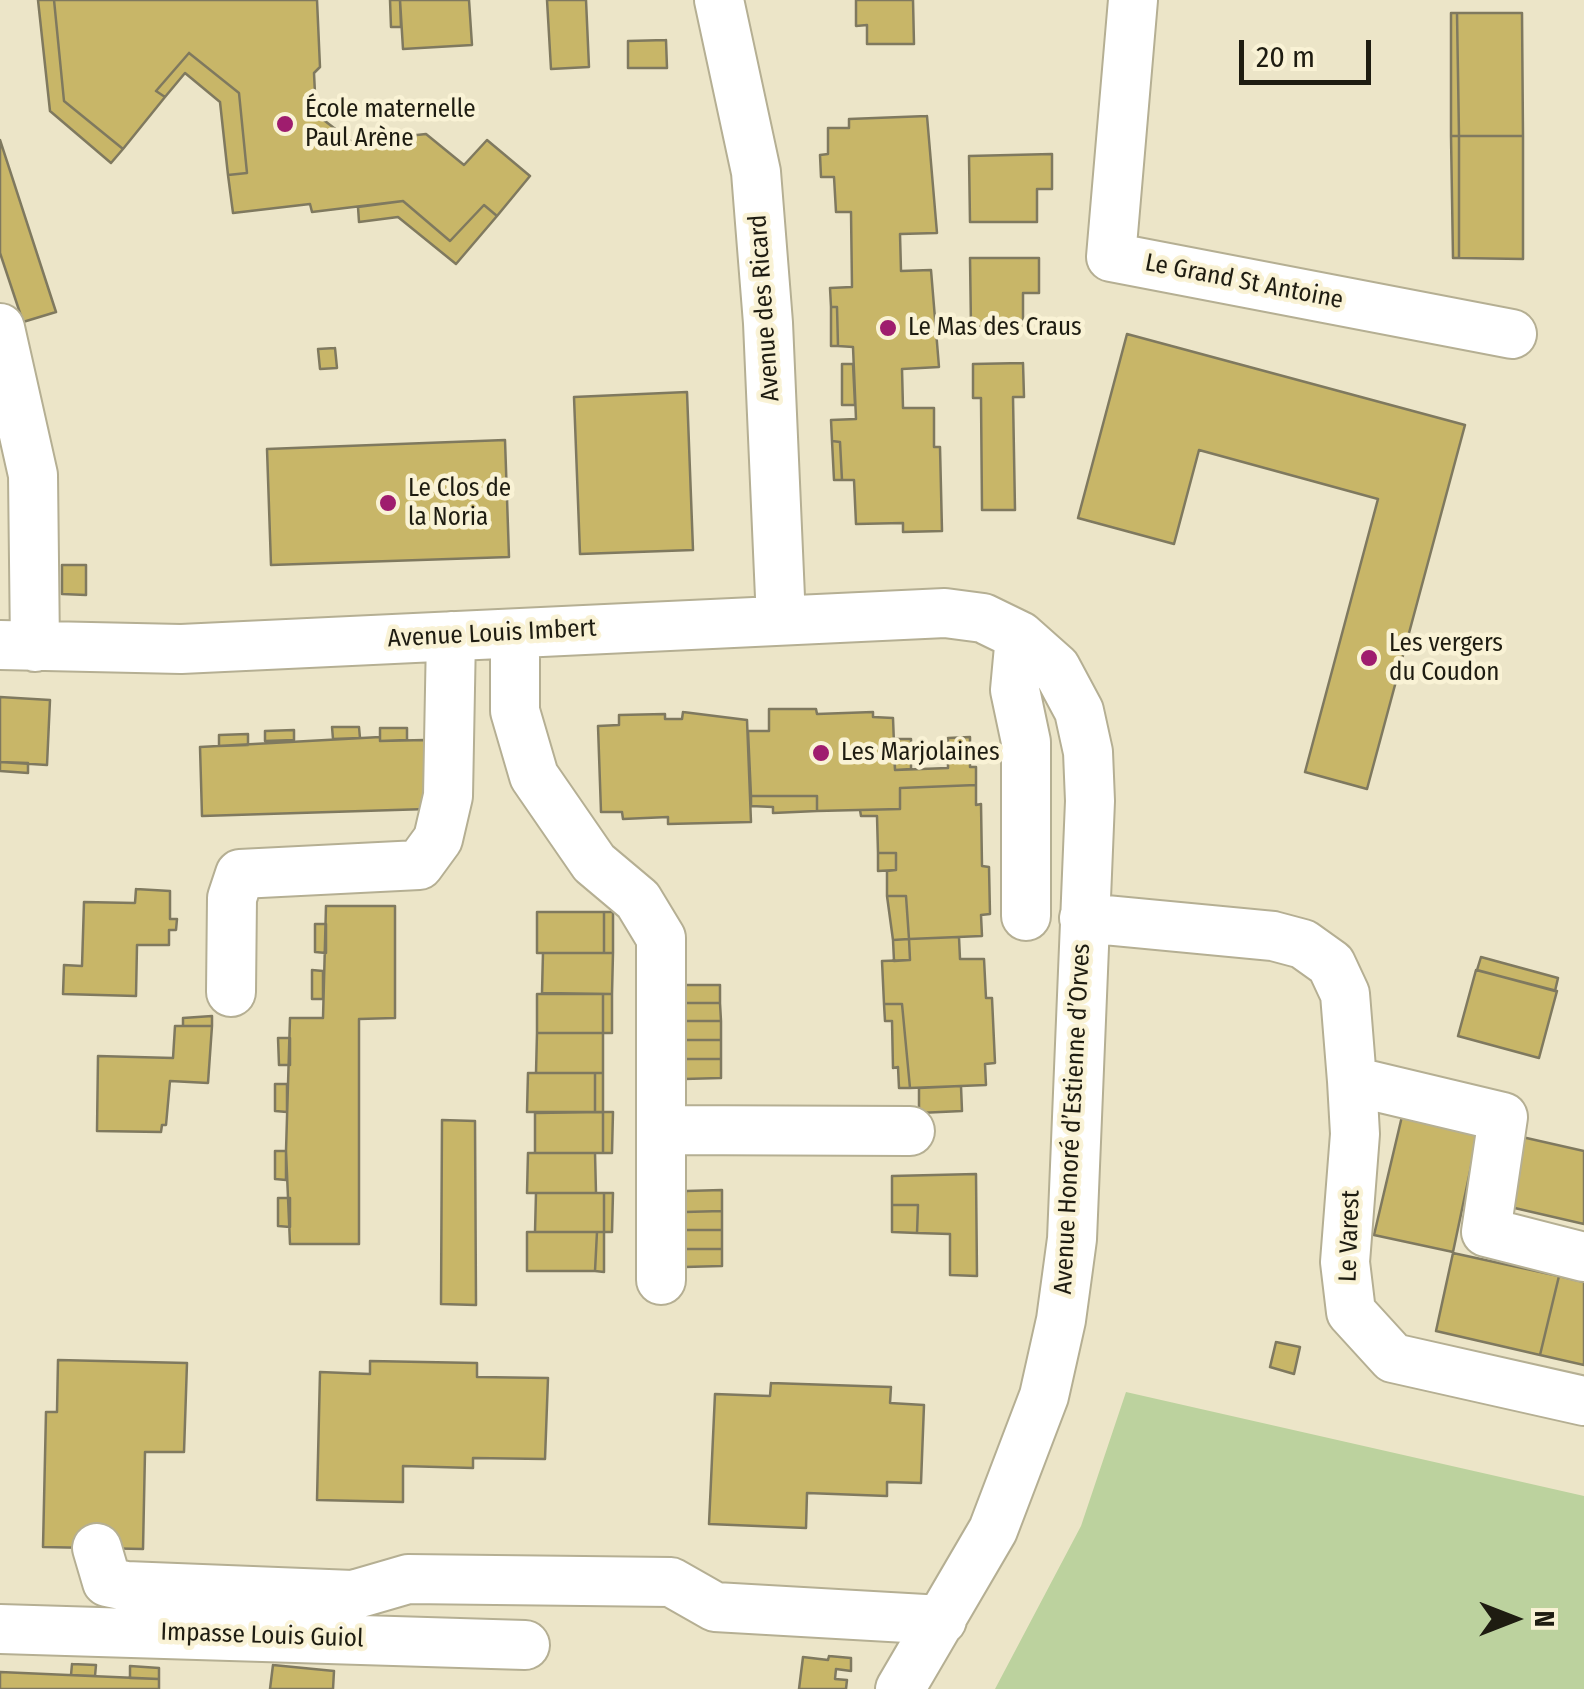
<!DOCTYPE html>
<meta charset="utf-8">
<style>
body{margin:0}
#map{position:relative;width:1584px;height:1689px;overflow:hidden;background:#ece5c8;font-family:"Fira Sans Condensed",sans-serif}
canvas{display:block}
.north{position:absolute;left:1464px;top:1569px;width:100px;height:100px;-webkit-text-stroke:8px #f9f2d5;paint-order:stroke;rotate:90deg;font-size:28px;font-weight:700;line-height:40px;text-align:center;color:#1e1c11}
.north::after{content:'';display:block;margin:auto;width:35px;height:45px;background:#1e1c11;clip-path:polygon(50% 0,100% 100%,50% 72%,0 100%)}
.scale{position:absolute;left:1239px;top:40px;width:132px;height:45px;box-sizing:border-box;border:5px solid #1e1c11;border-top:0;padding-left:12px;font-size:30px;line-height:35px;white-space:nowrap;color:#1e1c11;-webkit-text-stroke:8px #f9f2d5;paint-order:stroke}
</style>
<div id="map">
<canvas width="1584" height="1689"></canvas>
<div class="north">N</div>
<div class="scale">20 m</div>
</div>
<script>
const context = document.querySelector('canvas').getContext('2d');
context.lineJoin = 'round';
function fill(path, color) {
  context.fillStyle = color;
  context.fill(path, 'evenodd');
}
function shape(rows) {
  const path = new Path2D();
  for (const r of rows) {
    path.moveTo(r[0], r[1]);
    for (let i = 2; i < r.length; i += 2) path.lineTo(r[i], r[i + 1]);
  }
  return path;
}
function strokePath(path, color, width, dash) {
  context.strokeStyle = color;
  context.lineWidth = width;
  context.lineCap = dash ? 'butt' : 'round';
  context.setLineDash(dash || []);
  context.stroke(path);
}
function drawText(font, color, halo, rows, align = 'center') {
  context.font = font + ' "Fira Sans Condensed",sans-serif';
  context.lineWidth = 9;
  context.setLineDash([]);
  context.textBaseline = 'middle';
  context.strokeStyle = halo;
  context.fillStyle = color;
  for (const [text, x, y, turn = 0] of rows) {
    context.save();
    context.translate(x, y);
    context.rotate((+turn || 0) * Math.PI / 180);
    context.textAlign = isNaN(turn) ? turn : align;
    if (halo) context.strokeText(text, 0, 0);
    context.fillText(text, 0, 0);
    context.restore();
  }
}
const green = shape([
 [1126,1392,1584,1496,1584,1689,995,1689,1081,1526]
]);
const building = shape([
 [38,0,54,0,64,101,123,149,111,163,50,111,38,0],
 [54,0,317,0,320,67,314,73,316,114,352,142,426,134,464,165,487,140,530,176,497,216,484,205,450,241,403,201,312,212,310,204,233,213,228,175,247,173,239,93,189,53,156,91,165,97,123,149,64,101,54,0],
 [390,0,400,0,401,27,391,27,390,0],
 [400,0,469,0,472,45,403,49,400,0],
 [547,0,586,0,589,67,551,69,547,0],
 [856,0,913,0,914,44,867,44,867,25,856,26,856,0],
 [1451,13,1457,13,1459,136,1451,136,1451,13],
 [1457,13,1522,13,1523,136,1459,136,1457,13],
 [666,40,667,68,628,68,628,41,666,40],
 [189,53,239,93,247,173,228,175,220,102,185,73,165,97,156,91,189,53],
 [927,116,937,233,900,234,901,271,931,270,939,367,902,369,903,408,934,408,934,447,940,447,942,531,903,532,903,523,856,524,854,480,842,480,840,442,832,441,831,420,856,419,853,347,838,346,837,307,831,307,830,288,852,287,851,212,836,212,834,177,821,177,820,155,828,154,828,128,849,128,849,119,927,116],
 [1451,136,1459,136,1459,258,1453,258,1451,136],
 [1459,136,1523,136,1523,259,1459,258,1459,136],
 [0,140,56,312,23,322,0,253,0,140],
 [1052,154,1052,189,1037,189,1037,222,970,222,969,156,1052,154],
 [403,201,450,241,484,205,497,216,456,264,398,217,359,222,358,207,403,201],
 [970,258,1039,258,1039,293,1023,293,1023,326,971,327,970,258],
 [831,307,837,307,838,346,831,346,831,307],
 [1127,334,1465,425,1367,789,1305,772,1378,499,1199,450,1174,544,1078,518,1127,334],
 [335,348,337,368,320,369,318,349,335,348],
 [1023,363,1024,397,1013,397,1015,510,982,510,981,398,973,398,973,364,1023,363],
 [842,364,853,364,855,405,842,405,842,364],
 [687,392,693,550,580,554,574,397,687,392],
 [505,440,509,557,271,565,267,449,505,440],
 [832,441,840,442,842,480,834,480,832,441],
 [62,565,86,565,86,595,62,594,62,565],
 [0,697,50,700,47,765,0,762,0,697],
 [769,709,816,709,817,714,873,712,873,717,893,718,895,770,948,768,948,738,970,737,970,767,976,767,976,785,900,788,900,809,817,811,817,796,751,796,748,731,769,731,769,709],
 [683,712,747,720,751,822,668,824,668,817,623,819,622,812,601,812,598,726,619,725,619,715,665,714,665,719,682,719,683,712],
 [332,727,359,727,360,738,333,739,332,727],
 [380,728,407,728,407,740,380,741,380,728],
 [294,730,294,740,265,741,265,731,294,730],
 [248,734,248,745,219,746,219,735,248,734],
 [380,737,380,741,425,740,427,809,202,816,200,747,380,737],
 [893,739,911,739,911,769,895,770,893,739],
 [0,762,28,763,28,773,0,771,0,762],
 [976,785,976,805,981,804,982,866,989,867,990,914,981,915,982,936,909,939,906,896,887,896,887,871,896,870,896,853,878,853,877,816,861,816,860,810,900,809,900,788,976,785],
 [751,796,817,796,817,811,773,813,773,807,751,806,751,796],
 [878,853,896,853,896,870,878,871,878,853],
 [136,889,170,891,170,919,177,919,176,930,169,930,169,945,137,945,136,996,63,994,64,965,82,966,84,902,135,903,136,889],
 [887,896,906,896,909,939,893,940,887,896],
 [326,906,395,906,395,1018,359,1019,359,1244,290,1244,286,1151,290,1018,323,1018,326,906],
 [537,912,604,912,604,953,537,953,537,912],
 [604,912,613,912,613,953,604,953,604,912],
 [315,924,326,924,326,953,315,952,315,924],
 [959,937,960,959,984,959,986,998,992,998,995,1063,985,1064,986,1085,910,1088,902,1004,884,1004,882,961,910,960,909,939,959,937],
 [909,939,910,960,894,961,893,940,909,939],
 [543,953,613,953,612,994,542,993,543,953],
 [1481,957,1558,978,1555,991,1477,970,1481,957],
 [312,970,323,971,323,999,312,999,312,970],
 [1476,970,1557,991,1539,1058,1458,1036,1476,970],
 [684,985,720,985,720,1003,684,1003,684,985],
 [537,994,603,994,603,1033,537,1033,537,994],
 [603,994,612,994,612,1033,603,1033,603,994],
 [684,1003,720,1003,721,1021,684,1021,684,1003],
 [884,1004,902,1004,910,1088,899,1088,898,1067,893,1068,892,1021,885,1021,884,1004],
 [212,1016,212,1026,183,1026,183,1018,212,1016],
 [684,1021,721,1021,721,1040,684,1040,684,1021],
 [175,1026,212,1026,208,1083,170,1081,166,1125,162,1125,161,1132,97,1131,98,1056,173,1058,175,1026],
 [537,1033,603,1033,603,1073,536,1073,537,1033],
 [278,1038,290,1038,290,1065,279,1065,278,1038],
 [684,1040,721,1040,721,1059,684,1059,684,1040],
 [684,1059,721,1059,721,1078,684,1079,684,1059],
 [528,1073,595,1073,595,1112,527,1112,528,1073],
 [595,1073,603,1073,603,1112,595,1112,595,1073],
 [275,1084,287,1084,287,1112,275,1111,275,1084],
 [961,1086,962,1111,919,1113,919,1088,961,1086],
 [603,1112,613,1112,612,1153,603,1153,603,1112],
 [603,1112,603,1153,535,1153,535,1113,603,1112],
 [1403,1112,1479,1129,1453,1252,1374,1235,1403,1112],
 [442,1120,475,1121,476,1305,441,1304,442,1120],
 [1522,1137,1584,1151,1584,1224,1506,1206,1522,1137],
 [275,1151,286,1151,286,1180,275,1179,275,1151],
 [528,1153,595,1153,596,1193,527,1193,528,1153],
 [976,1174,977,1276,950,1275,950,1234,917,1233,918,1205,892,1205,892,1176,976,1174],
 [722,1190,722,1211,685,1212,686,1191,722,1190],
 [536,1193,604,1193,604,1232,535,1232,536,1193],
 [604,1193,613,1193,612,1232,604,1232,604,1193],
 [278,1198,290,1198,290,1227,278,1226,278,1198],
 [892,1205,918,1205,917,1233,892,1232,892,1205],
 [722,1211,722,1230,685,1230,685,1212,722,1211],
 [685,1230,722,1230,722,1249,685,1249,685,1230],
 [527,1232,597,1232,595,1271,527,1271,527,1232],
 [597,1232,604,1232,604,1272,595,1271,597,1232],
 [685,1249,722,1249,722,1266,685,1267,685,1249],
 [1453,1253,1559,1276,1540,1355,1436,1331,1453,1253],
 [1559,1276,1584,1282,1584,1365,1540,1355,1559,1276],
 [1276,1342,1300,1347,1294,1374,1270,1367,1276,1342],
 [58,1360,187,1363,184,1452,145,1452,143,1549,43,1547,46,1412,57,1412,58,1360],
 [370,1361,477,1363,477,1377,548,1378,545,1459,473,1458,473,1468,403,1466,403,1502,317,1500,320,1372,370,1374,370,1361],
 [771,1383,891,1387,890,1403,924,1405,921,1483,887,1482,887,1496,807,1493,806,1528,709,1524,715,1394,770,1396,771,1383],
 [829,1656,851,1658,851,1671,836,1669,835,1679,847,1680,846,1689,799,1689,803,1657,828,1660,829,1656],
 [72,1664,96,1665,95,1676,71,1675,72,1664],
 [273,1665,334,1671,333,1689,270,1689,273,1665],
 [130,1666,159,1668,159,1679,130,1678,130,1666],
 [0,1672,159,1679,159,1689,0,1689,0,1672]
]);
const minor = shape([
 [719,0,756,172,768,323,781,620],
 [1133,0,1111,257,1512,334],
 [0,328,33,475,35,647],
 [515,634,515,711,534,776,594,863,638,900,661,938,661,1280],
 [1020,636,1015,690,1026,742,1026,916],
 [0,645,181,649,945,613,983,618,1020,636,1056,668,1079,711,1088,752,1090,801,1072,1239,1061,1320,1044,1396,993,1530,900,1689],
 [1084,918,1273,936,1303,944,1331,964,1345,994,1352,1081],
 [231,992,232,898,240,874,419,865,438,839,448,796,451,636],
 [661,1130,910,1131],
 [1584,1257,1486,1232,1503,1117,1352,1081,1355,1134,1345,1262,1351,1312,1393,1358,1584,1401],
 [97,1548,107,1582,126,1586,353,1595,408,1579,671,1582,715,1607,942,1620],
 [0,1629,525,1645]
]);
const markers = [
 [285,124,10,"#9f1d6e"],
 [888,328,10,"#9f1d6e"],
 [388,503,10,"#9f1d6e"],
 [1369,658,10,"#9f1d6e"],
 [821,753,10,"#9f1d6e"]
];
const poiNames = [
 ["École maternelle",305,110],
 ["Paul Arène",305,139],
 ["Le Mas des Craus",908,328],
 ["Le Clos de",408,489],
 ["la Noria",408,518],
 ["Les vergers",1389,644],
 ["du Coudon",1389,673],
 ["Les Marjolaines",841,753]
];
const streetNames = [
 ["Le Grand St Antoine",1244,282,11],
 ["Avenue des Ricard",765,308,-94],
 ["Avenue Louis Imbert",492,634,-3],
 ["Avenue Honoré d’Estienne d’Orves",1073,1119,-87],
 ["Le Varest",1350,1236,-88],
 ["Impasse Louis Guiol",262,1636,2]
];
fill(green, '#bcd29e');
fill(building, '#c8b668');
strokePath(building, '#7f795f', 2.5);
strokePath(minor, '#b5af93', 52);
strokePath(minor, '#fff', 48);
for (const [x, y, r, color] of markers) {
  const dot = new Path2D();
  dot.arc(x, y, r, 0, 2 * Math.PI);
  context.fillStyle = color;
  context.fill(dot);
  strokePath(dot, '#f9f2d5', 4);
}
drawText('25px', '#1e1c11', '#f9f2d5', poiNames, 'left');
drawText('25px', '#1e1c11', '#f9f2d5', streetNames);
</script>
